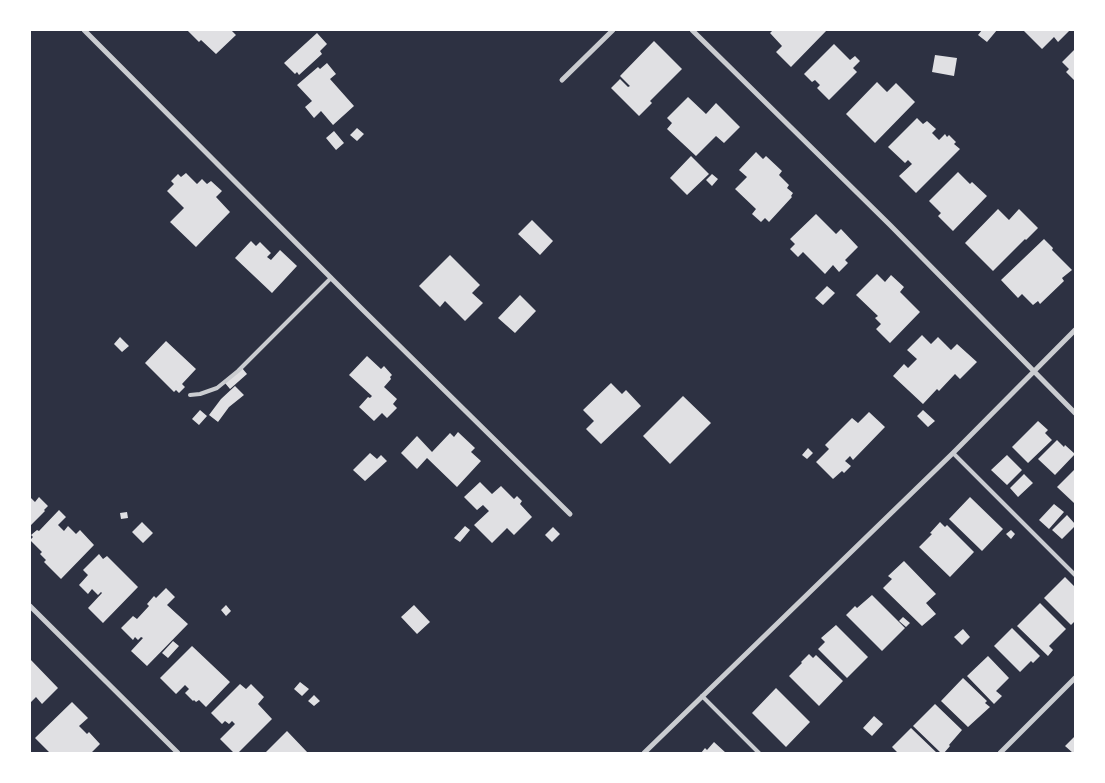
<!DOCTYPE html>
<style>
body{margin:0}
#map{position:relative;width:1105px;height:783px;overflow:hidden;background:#2d3142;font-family:Inter,sans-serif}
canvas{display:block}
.frame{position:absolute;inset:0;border:31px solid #fff;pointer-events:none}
</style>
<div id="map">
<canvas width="1105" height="783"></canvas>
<div class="frame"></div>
</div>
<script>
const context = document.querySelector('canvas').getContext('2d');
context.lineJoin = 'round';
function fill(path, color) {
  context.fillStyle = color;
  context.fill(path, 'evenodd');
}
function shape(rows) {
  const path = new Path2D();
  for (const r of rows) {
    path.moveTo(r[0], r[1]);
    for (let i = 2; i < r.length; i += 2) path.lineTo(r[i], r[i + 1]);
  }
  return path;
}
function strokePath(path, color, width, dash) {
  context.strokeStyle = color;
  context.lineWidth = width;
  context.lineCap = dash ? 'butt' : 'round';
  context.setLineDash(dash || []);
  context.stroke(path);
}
const building = shape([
 [187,30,231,30,236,35,216,54,201,40,199,42],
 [773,30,827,30,791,67,776,52,782,46,770,33],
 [982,30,997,30,987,42,978,35],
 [1023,30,1070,30,1058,42,1054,37,1042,49],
 [317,33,327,44,320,51,322,54,299,75,297,72,295,74,284,63],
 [654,41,682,69,650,101,652,103,639,116,611,88,620,79,628,87,630,86,620,76],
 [834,44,850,60,855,56,860,61,853,68,857,72,829,100,817,88,820,85,815,80,812,82,804,74],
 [1075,49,1075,81,1066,72,1069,69,1062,62],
 [935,55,957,58,954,76,932,72],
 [327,63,336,74,330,79,354,106,333,125,321,111,314,118,305,107,312,101,297,85,318,67,320,69],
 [877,82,887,92,896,83,915,102,875,143,846,114],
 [688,97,706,114,716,103,740,127,724,143,716,136,696,156,667,129,672,123,667,118],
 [917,118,923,124,927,121,936,129,932,133,939,140,945,134,947,137,949,135,956,142,954,144,960,149,916,193,899,176,912,164,908,160,905,163,888,147],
 [357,128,364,134,357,141,350,135],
 [334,131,344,143,336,150,326,138],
 [756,152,763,159,766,156,782,171,779,175,789,185,787,188,793,193,791,196,792,197,769,222,765,218,761,222,752,214,756,209,735,189,747,177,739,170],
 [691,156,709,174,687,195,670,178],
 [958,172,970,184,972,182,987,196,953,231,938,216,941,213,929,201],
 [186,173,197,184,202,179,207,184,211,181,222,191,216,197,230,212,196,247,170,222,184,208,167,191,174,184,171,181,178,174,181,177],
 [712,174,718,179,712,186,706,180],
 [998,209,1009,220,1019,209,1038,228,1026,240,1025,239,993,271,965,243],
 [816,214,836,234,841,229,858,247,845,260,848,263,839,272,833,265,825,274,803,252,798,257,790,249,795,244,790,239],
 [532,220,553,241,540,255,518,234],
 [1044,239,1053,248,1052,250,1072,270,1062,278,1064,281,1040,304,1038,301,1033,305,1022,294,1018,298,1001,280],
 [251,241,256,246,260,242,271,253,267,257,271,260,280,250,297,266,272,293,235,258],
 [450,255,480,285,472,293,483,303,465,321,445,301,440,307,419,286],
 [877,274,885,282,891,275,904,287,900,292,920,312,890,343,876,329,881,324,875,318,878,316,856,295],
 [827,286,835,293,823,305,815,298],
 [520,295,536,311,515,333,498,318],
 [922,335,931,344,938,337,951,350,957,344,977,362,960,379,955,374,939,391,937,389,923,404,893,376,904,364,908,368,917,359,907,350],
 [120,337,129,346,122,352,114,344],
 [166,341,196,369,182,384,185,387,179,393,176,390,174,392,145,363],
 [367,356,381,369,384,366,392,375,390,377,391,379,384,387,397,399,393,404,397,408,387,418,382,413,374,421,359,407,368,397,370,398,372,396,349,375],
 [242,368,247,374,230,389,225,383],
 [611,383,622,394,626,390,641,406,601,444,586,429,594,421,583,410],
 [235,386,244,395,229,407,218,422,209,415,221,399],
 [683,396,711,423,670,464,643,436],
 [200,410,207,416,199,425,192,419],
 [923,410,935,421,928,427,917,416],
 [869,412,885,427,853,460,850,456,845,461,851,466,844,473,842,471,833,479,816,462,829,449,825,445,852,418,858,423],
 [1038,421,1048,430,1045,433,1052,440,1028,463,1012,447],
 [458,432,475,448,471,452,481,461,457,487,427,458,417,469,401,453,417,436,432,452,450,433,454,437],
 [1057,440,1064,447,1065,445,1075,454,1055,475,1038,459],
 [808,448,813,453,807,459,802,455],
 [370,453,377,459,381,455,387,461,365,481,353,470],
 [1007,455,1022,470,1007,485,991,470],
 [1075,469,1075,502,1074,503,1057,487],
 [1024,474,1033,483,1018,497,1010,488],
 [480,482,492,494,501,486,514,499,517,496,522,501,520,504,532,517,514,535,507,528,492,543,474,525,489,511,483,505,477,510,464,497],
 [30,497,35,502,39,497,48,506,44,510,45,511,30,526],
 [970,497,1003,529,982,551,949,519],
 [1054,504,1064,512,1049,529,1039,520],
 [59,510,66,517,58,525,64,531,68,526,76,534,80,530,94,545,61,579,44,562,46,560,40,554,42,552,30,540,33,537,31,535,37,530,39,531],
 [127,512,128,518,121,519,120,513],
 [1067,515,1075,524,1075,526,1062,539,1052,530],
 [142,522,153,533,143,543,132,532],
 [940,522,945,527,947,525,974,552,950,577,919,547,932,534,930,533],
 [465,526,470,530,460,542,454,538],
 [553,527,560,534,552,542,545,535],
 [1011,530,1015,534,1011,539,1006,534],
 [99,554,103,559,107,556,138,587,103,623,88,608,102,593,101,592,98,595,92,589,88,594,79,585,88,575,83,570],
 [904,561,936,594,926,603,936,614,922,626,883,588,892,579,888,576],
 [1065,577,1075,587,1075,621,1071,625,1044,598],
 [166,588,175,597,167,605,188,624,147,666,131,651,143,638,141,637,138,640,135,637,133,640,121,628,133,616,137,619,149,606,147,604,154,596,156,598],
 [872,595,905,628,882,651,846,615,855,606,857,608],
 [1040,603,1066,629,1049,646,1053,650,1048,656,1017,626],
 [226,605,231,611,226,616,221,610],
 [414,605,430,622,417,634,401,617],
 [903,617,910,623,906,627,899,621],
 [836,625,868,657,847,678,818,649,825,642,821,638],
 [1012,628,1040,656,1033,663,1031,661,1020,672,994,646],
 [963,629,970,637,962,645,954,637],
 [173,641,179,646,168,658,162,653],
 [192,646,230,682,206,707,199,700,196,702,194,700,193,701,185,693,189,689,185,685,176,694,160,678],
 [809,654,813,658,816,655,843,681,819,706,789,676,802,663,801,662],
 [988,656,1009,678,996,691,1002,696,994,704,967,676],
 [30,659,58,688,42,704,36,697,30,703],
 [963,678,987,701,985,703,990,707,968,727,941,701],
 [300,682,309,689,302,696,294,689],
 [240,684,246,689,251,684,264,697,258,704,272,719,238,753,234,753,220,739,235,724,232,721,229,724,225,721,222,724,211,713],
 [776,688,810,722,786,747,752,713],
 [314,695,320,701,314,706,308,701],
 [72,702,88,718,79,726,87,734,89,732,100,744,91,753,50,753,35,738],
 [935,704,962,730,949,745,950,746,944,753,941,753,913,726],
 [874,716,883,724,872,736,863,728],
 [911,728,937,753,898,753,892,747],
 [287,731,308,753,265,753],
 [1075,736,1075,753,1073,753,1065,746],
 [714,742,726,753,701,753,705,748,707,750]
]);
const service = shape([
 [190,395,200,394,217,388,238,371,331,278],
 [953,453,1075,575],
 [702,696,759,753]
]);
const minor = shape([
 [84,30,361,308,570,514],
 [692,30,890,225,1075,413],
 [562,80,613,30],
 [30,606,178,753],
 [644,753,953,453,1075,330],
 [1000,753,1075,678]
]);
fill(building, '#e0e0e3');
strokePath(service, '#caccd0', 4);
strokePath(minor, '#caccd0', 5);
</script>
